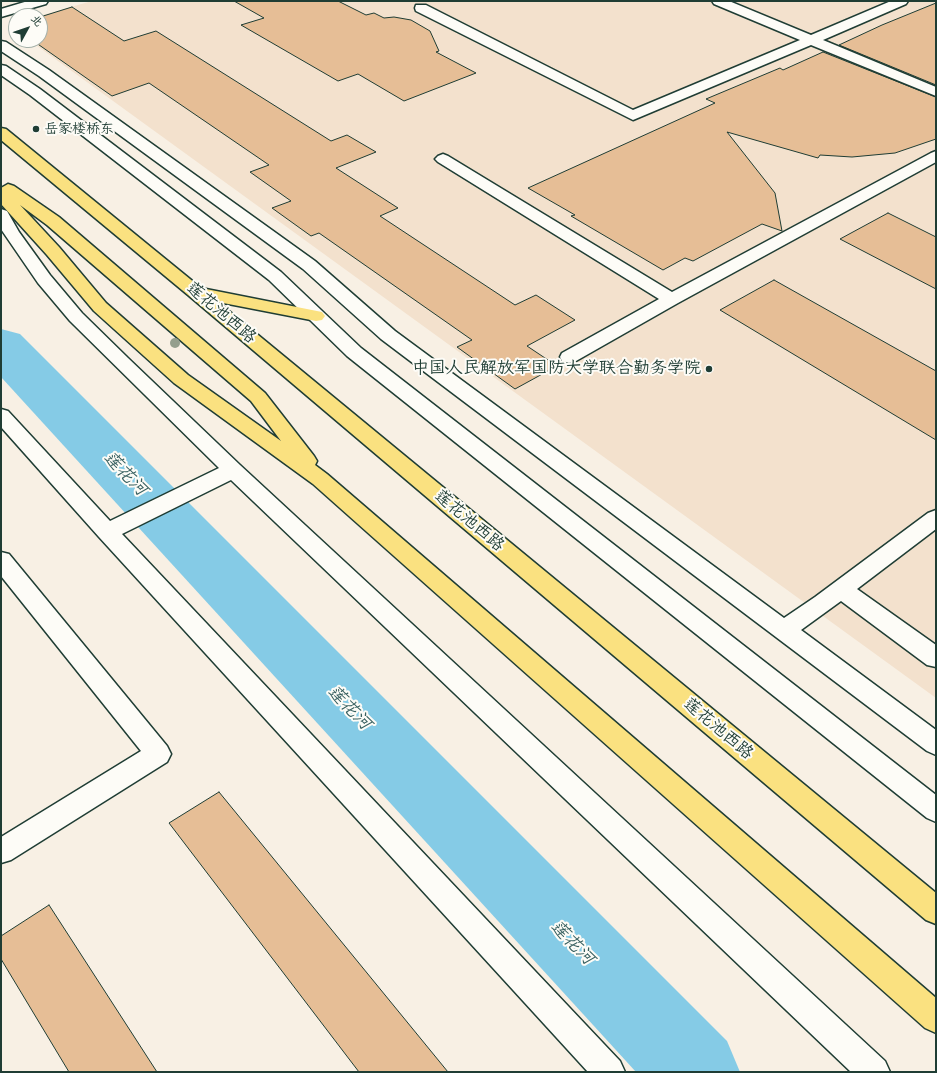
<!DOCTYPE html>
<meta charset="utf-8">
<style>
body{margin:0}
#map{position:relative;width:937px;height:1073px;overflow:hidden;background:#f8f0e4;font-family:Itim,"LXGW WenKai TC",sans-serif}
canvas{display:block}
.frame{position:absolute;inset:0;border:2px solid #1f3d34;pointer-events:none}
.north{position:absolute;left:8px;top:8px;width:40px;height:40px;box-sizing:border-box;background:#fdfcf7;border:1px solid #a4b0a9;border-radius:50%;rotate:50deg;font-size:11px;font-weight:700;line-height:16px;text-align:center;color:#1f3d34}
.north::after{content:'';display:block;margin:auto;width:14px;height:18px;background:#1f3d34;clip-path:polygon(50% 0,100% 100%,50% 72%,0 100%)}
</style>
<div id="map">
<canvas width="937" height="1073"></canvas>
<div class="frame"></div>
<div class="north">北</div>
</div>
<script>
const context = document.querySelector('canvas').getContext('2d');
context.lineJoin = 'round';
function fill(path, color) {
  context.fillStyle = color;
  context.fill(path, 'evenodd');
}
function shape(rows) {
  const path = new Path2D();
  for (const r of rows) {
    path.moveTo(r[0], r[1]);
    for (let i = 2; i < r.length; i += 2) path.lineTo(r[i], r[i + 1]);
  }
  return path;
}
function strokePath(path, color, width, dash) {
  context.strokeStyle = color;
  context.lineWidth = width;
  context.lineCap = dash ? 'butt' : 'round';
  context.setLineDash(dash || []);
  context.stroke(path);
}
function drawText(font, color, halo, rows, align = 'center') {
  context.font = font + ' Itim,"LXGW WenKai TC",sans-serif';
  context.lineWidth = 4;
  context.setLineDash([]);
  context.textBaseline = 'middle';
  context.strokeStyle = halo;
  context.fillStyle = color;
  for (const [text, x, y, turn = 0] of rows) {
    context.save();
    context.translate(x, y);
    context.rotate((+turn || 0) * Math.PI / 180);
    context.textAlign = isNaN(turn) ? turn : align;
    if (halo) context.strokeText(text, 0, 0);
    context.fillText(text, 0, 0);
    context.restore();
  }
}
const built = shape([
 [92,1,936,1,936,698,29,40,40,40,39,16]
]);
const river = shape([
 [1,329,20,334,727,1041,740,1072,636,1072,1,377,1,329]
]);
const building = shape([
 [234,1,338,1,366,15,374,13,384,18,394,17,411,20,430,31,439,51,436,52,476,73,404,101,358,74,338,81,241,25,264,18,234,1],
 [936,3,936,85,839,45,882,25,936,3],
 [72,7,124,41,156,31,331,141,347,135,376,152,336,168,398,208,380,216,515,305,536,295,575,320,527,346,557,366,515,389,457,347,472,340,319,233,311,236,272,208,291,201,250,172,269,165,149,83,112,96,32,40,40,40,40,17,72,7],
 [823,52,936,97,936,139,895,153,852,157,820,155,818,158,727,132,775,193,782,231,762,224,693,261,685,258,663,270,571,216,575,215,528,188,715,103,706,99,780,68,783,70,823,52],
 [888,213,936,237,936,289,840,239,888,213],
 [774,280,936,371,936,440,720,310,774,280],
 [219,792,448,1072,359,1072,169,823,219,792],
 [49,905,157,1072,69,1072,1,959,1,936,49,905]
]);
const minor = shape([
 [28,1,48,1,46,4,1,17,1,9,28,1],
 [712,1,729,1,811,35,891,1,908,1,906,4,823,40,936,87,936,96,811,45,633,120,416,11,415,8,416,5,426,5,633,110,800,40,714,4,712,1],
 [1,41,6,42,49,70,315,261,395,331,784,618,815,597,928,513,936,510,936,529,857,589,936,645,936,667,927,665,841,601,801,630,936,730,936,755,927,751,381,339,303,269,39,76,1,51,1,41],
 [1,65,6,66,40,89,281,272,361,348,936,795,936,822,927,818,347,356,269,280,30,95,1,75,1,65],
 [936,151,936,162,678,303,576,361,569,363,562,361,560,357,562,353,659,299,438,162,435,159,438,156,443,154,448,156,672,292,931,153,936,151],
 [1,209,7,211,19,232,50,275,82,313,128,358,240,465,885,1061,890,1072,851,1072,231,480,122,534,620,1061,625,1072,588,1072,99,537,1,427,1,409,8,411,110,521,219,468,70,321,38,283,3,232,1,229,1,209],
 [1,552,9,554,167,746,171,754,167,762,11,860,1,863,1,837,141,751,1,576,1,552]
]);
const highway = shape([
 [1,128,6,129,201,288,322,312,325,316,322,320,316,321,218,302,936,893,936,924,926,920,188,295,1,140,1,128],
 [8,184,14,186,59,217,265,393,314,456,317,461,315,465,327,474,936,998,936,1033,925,1028,313,484,174,383,94,311,47,255,1,204,1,188,8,184],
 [20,205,47,225,251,401,281,441,188,375,106,303,59,247,20,205]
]);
const trees = [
 [175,343]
];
const markers = [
 [36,129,4,"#1f3d34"],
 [709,369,4,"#1f3d34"]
];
const farPoinames = [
 ["岳家楼桥东",44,129]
];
const streetNames = [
 ["莲花池西路",221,313,40],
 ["莲花池西路",469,521,40],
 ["莲花池西路",718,729,40]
];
const poiNames = [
 ["中国人民解放军国防大学联合勤务学院",701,369]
];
const waterNames = [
 ["莲花河",125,474,46],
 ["莲花河",349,708,46],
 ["莲花河",572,943,46]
];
fill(built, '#f3e1cd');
fill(river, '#85cbe6');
fill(building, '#e6be96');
strokePath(building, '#1f3d34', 1);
strokePath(minor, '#1f3d34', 3);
strokePath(highway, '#1f3d34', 3);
fill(minor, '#fdfcf7');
fill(highway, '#fae180');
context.fillStyle = '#949f8d';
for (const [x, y] of trees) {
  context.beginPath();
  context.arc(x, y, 5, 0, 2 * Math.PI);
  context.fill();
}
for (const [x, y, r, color] of markers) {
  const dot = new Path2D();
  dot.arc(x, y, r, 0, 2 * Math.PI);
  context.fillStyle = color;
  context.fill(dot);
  strokePath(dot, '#fdfcf7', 1.5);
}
drawText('14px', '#1f3d34', '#fdfcf7', farPoinames, 'left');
drawText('17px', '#1f3d34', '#fdfcf7', streetNames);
drawText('17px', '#1f3d34', '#fdfcf7', poiNames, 'right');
drawText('italic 18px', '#386060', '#fdfcf7', waterNames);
</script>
